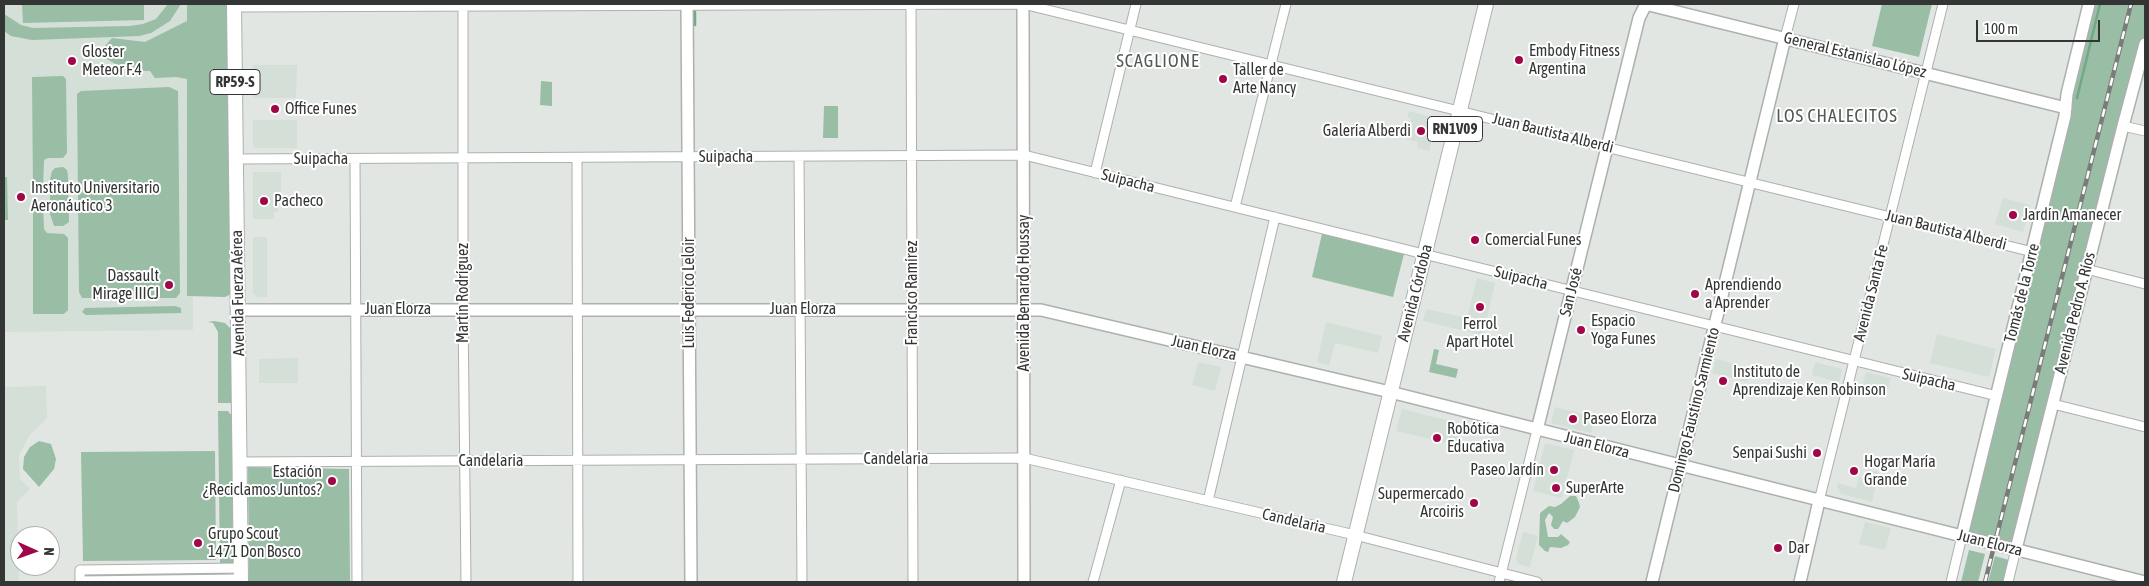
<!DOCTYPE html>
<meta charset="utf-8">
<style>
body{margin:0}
#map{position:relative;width:2149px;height:586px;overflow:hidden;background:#e2e6e3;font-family:"Asap Condensed",sans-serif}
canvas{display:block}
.frame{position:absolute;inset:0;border:5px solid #343635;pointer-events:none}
.north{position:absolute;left:10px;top:526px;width:50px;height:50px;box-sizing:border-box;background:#fff;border:1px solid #aeafae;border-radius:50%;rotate:92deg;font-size:14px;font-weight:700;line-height:20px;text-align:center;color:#343635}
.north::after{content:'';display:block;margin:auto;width:18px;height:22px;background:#a10748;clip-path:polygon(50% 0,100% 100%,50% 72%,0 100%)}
.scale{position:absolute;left:1976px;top:20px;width:124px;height:22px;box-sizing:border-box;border:2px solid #343635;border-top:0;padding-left:6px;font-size:15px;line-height:18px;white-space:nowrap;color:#343635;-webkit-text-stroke:4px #fff;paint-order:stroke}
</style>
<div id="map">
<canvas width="2149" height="586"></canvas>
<div class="frame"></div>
<div class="north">N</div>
<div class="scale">100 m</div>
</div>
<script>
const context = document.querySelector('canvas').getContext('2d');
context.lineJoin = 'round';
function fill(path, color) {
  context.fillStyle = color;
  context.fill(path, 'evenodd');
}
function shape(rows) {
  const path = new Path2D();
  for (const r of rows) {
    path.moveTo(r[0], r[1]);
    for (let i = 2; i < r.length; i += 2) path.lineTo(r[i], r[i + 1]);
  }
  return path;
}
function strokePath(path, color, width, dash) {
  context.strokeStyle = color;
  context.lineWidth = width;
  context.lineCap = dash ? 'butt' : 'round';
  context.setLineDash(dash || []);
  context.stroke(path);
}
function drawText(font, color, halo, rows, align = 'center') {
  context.font = font + ' "Asap Condensed",sans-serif';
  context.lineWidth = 4;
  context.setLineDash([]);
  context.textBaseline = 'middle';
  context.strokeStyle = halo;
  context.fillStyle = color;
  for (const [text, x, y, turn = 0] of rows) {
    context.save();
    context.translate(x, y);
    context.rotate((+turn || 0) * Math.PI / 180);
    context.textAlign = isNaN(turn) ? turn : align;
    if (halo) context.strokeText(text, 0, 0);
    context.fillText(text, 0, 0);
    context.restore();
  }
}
const built = shape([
 [4,4,192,4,193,330,4,332],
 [253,65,297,65,296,98,253,98],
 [1409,111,1437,119,1429,151,1417,148,1418,142,1406,139,1411,118,1407,117],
 [253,120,297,120,297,148,255,148,253,146],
 [253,172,281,172,281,196,279,196,278,212,274,212,274,219,253,219],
 [2003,198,2030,205,2023,232,1995,224],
 [253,237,267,237,267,297,257,297,253,293],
 [1477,278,1495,283,1483,335,1423,321,1426,309,1467,318],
 [1326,322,1382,336,1378,353,1335,343,1329,366,1317,362],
 [1937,334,1996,349,1989,377,1930,363],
 [298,358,298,383,259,383,259,359],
 [1716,359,1751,369,1747,382,1712,373],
 [1198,362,1221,367,1215,391,1192,385],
 [1815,362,1842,369,1839,382,1812,375],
 [1866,372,1891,378,1886,396,1862,389],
 [46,386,47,418,29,436,19,455,20,479,30,489,17,502,19,582,4,582,4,387],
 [1555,407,1595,417,1591,433,1551,423],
 [1402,409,1462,424,1457,445,1396,431],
 [1545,443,1574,450,1562,498,1533,491],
 [1868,470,1879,472,1872,502,1841,494,1837,486,1838,483,1856,488,1859,477,1866,479],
 [1865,522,1891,528,1885,550,1859,544],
 [1523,532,1538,536,1530,567,1518,564,1516,558]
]);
const green = shape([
 [22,4,144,4,144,20,23,23],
 [168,4,181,4,170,21,151,33,139,36,32,40,11,36,4,31,4,14,21,25,33,28,130,26,143,24,156,19],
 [187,4,230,4,231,294,225,297,187,296,187,79,176,77,155,78,150,71,140,71,128,64,119,66,105,58,104,47,112,38,145,42,187,21],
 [1882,4,1932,4,1919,57,1872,46],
 [2089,4,2145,4,2145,44,2016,549,1962,536],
 [63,76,66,79,67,153,63,158,48,158,44,160,43,188,33,188,32,77],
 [541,81,552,82,552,106,540,105],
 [169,87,178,91,180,293,176,298,82,298,79,292,77,94,81,91],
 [824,106,838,106,838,138,823,138],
 [63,167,67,170,68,176,69,222,63,226,54,226,50,214,50,180,52,171,55,168],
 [4,177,7,177,8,220,4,220],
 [33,207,43,207,44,229,47,233,64,234,68,238,68,310,64,314,33,314],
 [1322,234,1404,254,1393,297,1312,277],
 [175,306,181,308,181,313,86,315,82,312,85,308],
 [214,321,225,323,232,330,231,403,218,403,218,332,213,323,208,322],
 [1434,349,1439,350,1436,364,1458,369,1456,378,1429,372],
 [218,411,228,411,232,416,233,564,220,567],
 [39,441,51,444,56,459,54,469,39,487,23,469,24,457,30,447],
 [215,451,216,560,83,561,81,452],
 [248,467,349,469,350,582,249,582],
 [1570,496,1576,496,1579,503,1580,507,1575,517,1567,523,1563,521,1558,529,1554,529,1551,525,1553,517,1549,513,1545,520,1548,537,1558,537,1561,534,1570,542,1568,545,1561,548,1550,547,1548,552,1545,551,1539,545,1540,513,1549,506,1555,507,1561,504],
 [1969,550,1985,554,1978,582,1961,582],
 [1995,556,2009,560,2003,582,1988,582]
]);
const stream = shape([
 [695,25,695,12],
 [2077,98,2100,4]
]);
const street = shape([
 [463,4,463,309,466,582],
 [911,4,913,582],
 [234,7,1023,4,2033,252],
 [1785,38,1794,4],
 [2123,126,2145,131],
 [799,157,802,582],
 [577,158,578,582],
 [236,159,1024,155,1997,396],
 [355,159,357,582],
 [1095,173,1136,4],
 [1235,207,1286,4],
 [2086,269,2145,284],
 [2053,404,2145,427],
 [239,462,1024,458,1355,535,1537,582],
 [1208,501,1275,217],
 [1819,501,1943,4],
 [241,568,80,570,80,581,241,579],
 [1093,582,1121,480],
 [1499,582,1537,430],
 [1951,582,1962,536],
 [2008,582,2016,549]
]);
const secondary = shape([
 [687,4,691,582],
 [1023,4,1024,582],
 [1645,4,2066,108],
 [238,310,1041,310,1390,392,2145,582],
 [1537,430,1639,18,1646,4],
 [1962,536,2065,116,2067,94,2089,4],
 [2016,549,2123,126,2145,44],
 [1652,582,1785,38],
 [1800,582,1819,501]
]);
const primary = shape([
 [234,4,241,582],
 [1344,582,1486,4]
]);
const rail = shape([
 [1985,582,2131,4]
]);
const markers = [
 [1519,60,5,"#a10748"],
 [72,61,5,"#a10748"],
 [1223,79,5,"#a10748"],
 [275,109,5,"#a10748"],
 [1421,131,5,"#a10748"],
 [21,197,5,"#a10748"],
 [264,201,5,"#a10748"],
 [2013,215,5,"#a10748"],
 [1475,240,5,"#a10748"],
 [169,285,5,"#a10748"],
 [1695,294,5,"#a10748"],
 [1480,307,5,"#a10748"],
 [1581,330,5,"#a10748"],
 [1723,381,5,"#a10748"],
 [1573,419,5,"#a10748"],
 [1437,438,5,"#a10748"],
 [1817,453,5,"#a10748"],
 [1554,470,5,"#a10748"],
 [1854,471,5,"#a10748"],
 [332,481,5,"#a10748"],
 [1556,488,5,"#a10748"],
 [1474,503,5,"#a10748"],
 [198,543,5,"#a10748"],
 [1778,548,5,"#a10748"]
];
const shields = [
 [235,82,50],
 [1455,129,55]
];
const shieldNames = [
 ["RP59-S",235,82],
 ["RN1V09",1455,129]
];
const poiNames = [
 ["Embody Fitness",1529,51],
 ["Argentina",1529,69],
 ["Gloster",82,52],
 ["Meteor F.4",82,70],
 ["Taller de",1233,70],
 ["Arte Nancy",1233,88],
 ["Office Funes",285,109],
 ["Galería Alberdi",1411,131,"right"],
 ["Instituto Universitario",31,188],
 ["Aeronáutico 3",31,206],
 ["Pacheco",274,201],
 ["Jardín Amanecer",2023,215],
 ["Comercial Funes",1485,240],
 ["Dassault",159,276,"right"],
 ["Mirage IIICJ",159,294,"right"],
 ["Aprendiendo",1705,285],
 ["a Aprender",1705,303],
 ["Espacio",1591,321],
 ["Yoga Funes",1591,339],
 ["Ferrol",1480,324,"center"],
 ["Apart Hotel",1480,342,"center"],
 ["Instituto de",1733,372],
 ["Aprendizaje Ken Robinson",1733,390],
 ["Paseo Elorza",1583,419],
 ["Robótica",1447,429],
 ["Educativa",1447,447],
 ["Senpai Sushi",1807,453,"right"],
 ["Hogar María",1864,462],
 ["Grande",1864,480],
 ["Paseo Jardín",1544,470,"right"],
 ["Estación",322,472,"right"],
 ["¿Reciclamos Juntos?",322,490,"right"],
 ["SuperArte",1566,488],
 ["Supermercado",1464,494,"right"],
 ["Arcoiris",1464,512,"right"],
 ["Grupo Scout",208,534],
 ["1471 Don Bosco",208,552],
 ["Dar",1788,548]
];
const streetNames = [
 ["General Estanislao López",1855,55,14],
 ["Juan Bautista Alberdi",1553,133,14],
 ["Suipacha",726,157],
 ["Suipacha",321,159],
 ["Suipacha",1128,181,14],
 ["Juan Bautista Alberdi",1946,230,14],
 ["Suipacha",1521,278,14],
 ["San José",1571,292,-76],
 ["Avenida Fuerza Aérea",238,293,-91],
 ["Martín Rodríguez",463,293,-90],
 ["Luis Federico Leloir",689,293,-90],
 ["Francisco Ramírez",912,293,-90],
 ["Avenida Bernardo Houssay",1024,293,-90],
 ["Avenida Córdoba",1415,293,-76],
 ["Avenida Santa Fe",1871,293,-76],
 ["Tomás de la Torre",2022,293,-76],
 ["Juan Elorza",398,309],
 ["Juan Elorza",803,309],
 ["Avenida Pedro A. Ríos",2075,313,-76],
 ["Juan Elorza",1204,348,13],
 ["Suipacha",1929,380,13],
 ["Domingo Faustino Sarmiento",1694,410,-76],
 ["Juan Elorza",1597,445,14],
 ["Candelaria",896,459],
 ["Candelaria",491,461],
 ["Candelaria",1294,521,13],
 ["Juan Elorza",1990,543,14]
];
const neighbourhoodNames = [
 ["SCAGLIONE",1158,61],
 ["LOS CHALECITOS",1837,116]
];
fill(built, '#d3dfd7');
fill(green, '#99bda5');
strokePath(stream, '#72a886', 2.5);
strokePath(street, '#adb1ae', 11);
strokePath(secondary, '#adb1ae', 14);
strokePath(primary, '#adb1ae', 16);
strokePath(street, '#fff', 9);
strokePath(secondary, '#fff', 11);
strokePath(primary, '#fff', 14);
strokePath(rail, '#797c7a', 4.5);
strokePath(rail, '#fff', 2.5, [8]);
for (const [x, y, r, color] of markers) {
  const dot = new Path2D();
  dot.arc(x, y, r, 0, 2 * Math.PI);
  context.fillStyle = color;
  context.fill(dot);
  strokePath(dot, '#fff', 2);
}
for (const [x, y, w] of shields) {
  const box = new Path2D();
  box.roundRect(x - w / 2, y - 12.5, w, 25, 4);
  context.fillStyle = '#fff';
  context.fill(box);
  strokePath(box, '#343635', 1);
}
drawText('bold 15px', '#343635', null, shieldNames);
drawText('16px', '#343635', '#fff', poiNames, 'left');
drawText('16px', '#343635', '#fff', streetNames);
context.letterSpacing = '1px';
drawText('18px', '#545855', '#fff', neighbourhoodNames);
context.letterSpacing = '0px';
</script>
